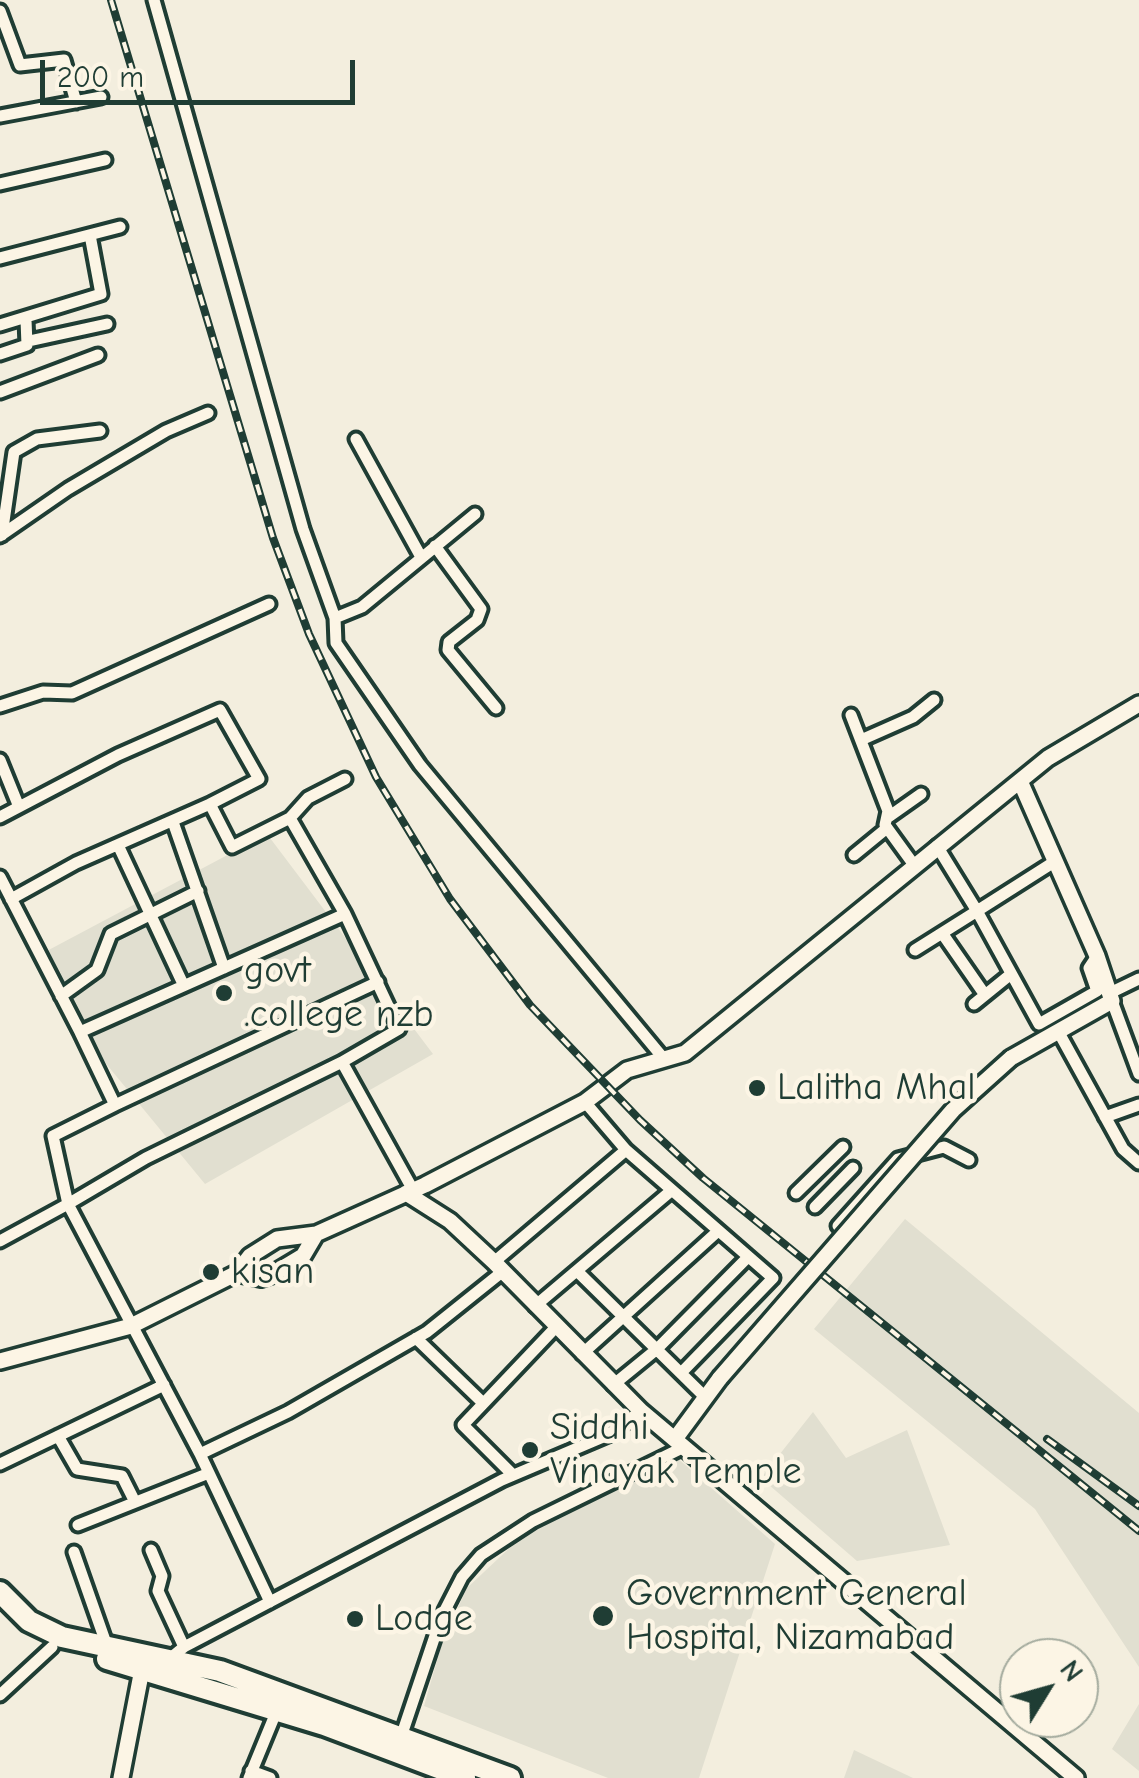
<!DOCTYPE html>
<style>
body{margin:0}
#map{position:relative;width:1139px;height:1778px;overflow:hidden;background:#f3eede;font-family:"Comic Neue",sans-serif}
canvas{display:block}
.north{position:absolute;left:999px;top:1638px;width:100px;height:100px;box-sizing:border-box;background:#fcf5e5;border:2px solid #a4ab9e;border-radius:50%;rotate:53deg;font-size:28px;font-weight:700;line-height:40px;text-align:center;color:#1f3d34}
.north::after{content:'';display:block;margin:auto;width:35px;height:45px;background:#1f3d34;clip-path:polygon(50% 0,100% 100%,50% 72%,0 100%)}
.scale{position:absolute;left:40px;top:60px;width:315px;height:45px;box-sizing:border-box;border:5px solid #1f3d34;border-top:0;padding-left:12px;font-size:30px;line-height:35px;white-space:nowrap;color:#1f3d34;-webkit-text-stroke:8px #fcf5e5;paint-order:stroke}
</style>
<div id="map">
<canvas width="1139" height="1778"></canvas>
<div class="north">N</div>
<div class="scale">200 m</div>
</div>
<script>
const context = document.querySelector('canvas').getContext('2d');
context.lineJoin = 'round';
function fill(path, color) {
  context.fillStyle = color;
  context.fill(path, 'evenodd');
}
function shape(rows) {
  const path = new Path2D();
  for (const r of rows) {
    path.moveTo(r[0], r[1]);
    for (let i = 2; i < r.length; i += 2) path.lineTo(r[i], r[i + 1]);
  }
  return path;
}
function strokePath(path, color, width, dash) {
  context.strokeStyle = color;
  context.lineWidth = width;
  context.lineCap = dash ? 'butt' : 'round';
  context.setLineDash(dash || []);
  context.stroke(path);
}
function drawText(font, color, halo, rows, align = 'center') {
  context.font = font + ' "Comic Neue",sans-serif';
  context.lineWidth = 9;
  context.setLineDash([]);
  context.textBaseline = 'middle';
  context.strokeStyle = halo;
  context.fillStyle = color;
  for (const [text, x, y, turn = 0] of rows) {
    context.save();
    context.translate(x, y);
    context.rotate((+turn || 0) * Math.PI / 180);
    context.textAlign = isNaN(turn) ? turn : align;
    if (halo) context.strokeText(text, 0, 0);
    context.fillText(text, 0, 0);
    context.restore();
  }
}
const built = shape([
 [267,834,433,1054,205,1184,80,1032,43,953],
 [905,1219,1139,1413,1139,1667,1035,1509,814,1329],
 [813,1412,846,1458,907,1430,950,1545,857,1561,761,1478],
 [675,1456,775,1544,699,1778,608,1778,424,1706,442,1643,467,1588,518,1540],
 [1139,1704,1139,1771,1112,1749],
 [854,1750,913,1778,844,1778]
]);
const street = shape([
 [154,0,303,529,335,618,336,643,420,765,664,1059],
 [0,11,20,65,64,60,76,102],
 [0,116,101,97],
 [0,184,105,160],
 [0,258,120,227],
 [0,325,101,294,90,235],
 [29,341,107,324],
 [0,354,27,345,26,320],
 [0,392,98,355],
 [356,439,421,557],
 [2,535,14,452,37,439,100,431],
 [0,536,68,489,166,431,208,413],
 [435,546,481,609,477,620,449,642,448,650,496,708],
 [335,618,362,607,475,514],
 [0,706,43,692,72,693,269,604],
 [851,715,888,811,885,825,914,865],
 [861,740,913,717,934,700],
 [0,760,19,807],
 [0,817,118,755,220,710,259,779,210,804,232,847,290,818,345,914],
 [290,818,308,798,345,779],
 [887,818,921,794],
 [173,822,224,968],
 [118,845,183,984],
 [937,846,977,911,1054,862],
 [854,855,887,828],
 [0,877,80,1032],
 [11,899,76,863,210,804],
 [942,933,985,995],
 [915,950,977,911,1039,1024,1097,991,1089,968,1097,956],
 [1110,993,1139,979],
 [61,996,97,970,111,934,198,891],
 [1112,1001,1139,1074],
 [974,1004,1011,974],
 [1058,1031,1123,1149,1139,1163],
 [585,1102,626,1150,773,1278,681,1373],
 [115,1105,378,982],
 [1105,1117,1139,1105],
 [796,1193,843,1147],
 [815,1207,853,1168],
 [838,1226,898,1159,944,1147,969,1160],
 [0,1241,68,1204,53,1136,115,1105,80,1032,345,914,399,1029,342,1062,413,1190],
 [494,1262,626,1150],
 [577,1271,705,1397],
 [535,1306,672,1190],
 [416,1338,483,1403],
 [582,1354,717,1232],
 [613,1385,657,1349,748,1257],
 [58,1436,77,1469,122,1476,135,1502],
 [200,1454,288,1412,427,1332,502,1272],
 [0,1464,164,1385],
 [513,1475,463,1425,556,1327],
 [78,1525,209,1473],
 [151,1550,162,1576,158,1591,184,1647],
 [74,1552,107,1646],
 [270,1602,200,1454,68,1204,146,1158,342,1062],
 [168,1660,184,1647,502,1480,608,1435,641,1411],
 [0,1695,52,1647],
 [401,1737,441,1618,462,1577,481,1555,533,1521,684,1447],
 [251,1771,270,1778],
 [249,1778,277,1710]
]);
const secondary = shape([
 [1011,1058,1112,1001,1097,956,1020,781],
 [406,1193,450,1221,494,1262,641,1411,1076,1778],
 [237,1273,261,1278,273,1274,303,1256,316,1234],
 [0,1361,131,1326,237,1273,250,1256,277,1239,316,1234,425,1185,585,1102,627,1070,685,1053,1048,758,1139,704],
 [675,1439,720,1378],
 [121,1778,144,1659]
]);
const highway = shape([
 [0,1592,29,1621,62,1637,220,1671,510,1778],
 [107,1659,324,1725,465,1778]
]);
const rail = shape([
 [111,0,273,538,309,634,376,777,450,899,530,1005,640,1120,703,1178,1139,1531],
 [1047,1439,1139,1506]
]);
const secondaryBridge = shape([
 [720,1378,953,1110,1011,1058]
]);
const markers = [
 [224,993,10,"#1f3d34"],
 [757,1088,10,"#1f3d34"],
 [211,1272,10,"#1f3d34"],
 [530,1450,10,"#1f3d34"],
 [603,1616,12,"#1f3d34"],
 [355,1619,10,"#1f3d34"]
];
const poiNames = [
 ["govt",244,971],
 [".college nzb",244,1015],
 ["Lalitha Mhal",777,1088],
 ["kisan",231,1272],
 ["Siddhi",550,1428],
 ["Vinayak Temple",550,1472],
 ["Government General",626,1594],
 ["Hospital, Nizamabad",626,1638],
 ["Lodge",375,1619]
];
fill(built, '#e1dfd0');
strokePath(street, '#1f3d34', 19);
strokePath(secondary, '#1f3d34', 22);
strokePath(highway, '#1f3d34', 28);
strokePath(street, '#fcf5e5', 11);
strokePath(secondary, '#fcf5e5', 15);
strokePath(highway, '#fcf5e5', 20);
strokePath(rail, '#1f3d34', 8);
strokePath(rail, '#fcf5e5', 4, [11]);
strokePath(secondaryBridge, '#1f3d34', 22, []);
strokePath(secondaryBridge, '#fcf5e5', 15);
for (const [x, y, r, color] of markers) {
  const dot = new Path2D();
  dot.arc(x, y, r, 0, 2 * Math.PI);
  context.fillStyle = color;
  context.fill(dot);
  strokePath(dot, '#fcf5e5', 4);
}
drawText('38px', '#1f3d34', '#fcf5e5', poiNames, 'left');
</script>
